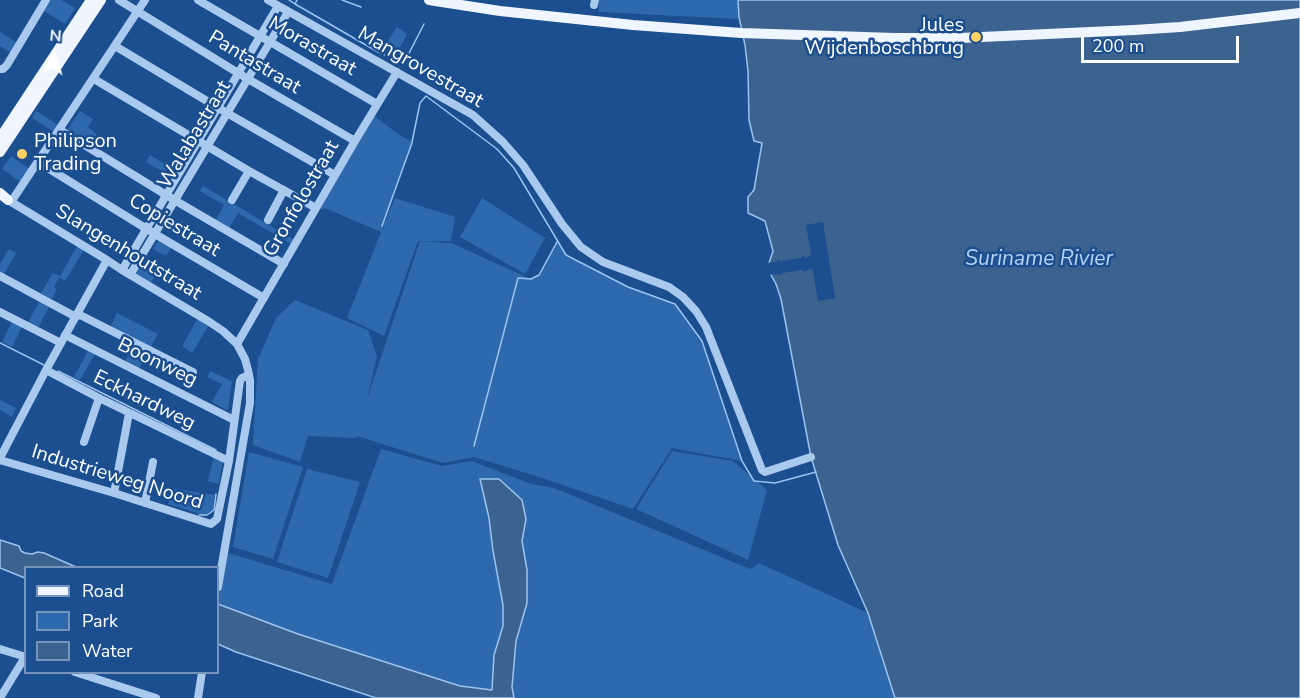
<!DOCTYPE html>
<style>
body{margin:0}
#map{position:relative;width:1300px;height:698px;overflow:hidden;background:#1b4f8f;font-family:"Nunito Sans",sans-serif}
canvas{display:block}
.legend{position:absolute;left:24px;top:566px;width:195px;height:108px;box-sizing:border-box;background:#1b4f8f;border:2px solid #7695bc;margin:0;padding:8px 10px;list-style:none;font-size:18px;color:#fff}
.legend li{display:flex;align-items:center;gap:12px;height:30px}
.legend b{width:30px;border:2px solid #7695bc}
.north{position:absolute;left:24px;top:24px;width:60px;height:60px;-webkit-text-stroke:4px #1b4f8f;paint-order:stroke;rotate:5deg;font-size:16px;font-weight:700;line-height:24px;text-align:center;color:#fff}
.north::after{content:'';display:block;margin:auto;width:21px;height:27px;background:#fff;clip-path:polygon(50% 0,100% 100%,50% 72%,0 100%)}
.scale{position:absolute;left:1081px;top:36px;width:158px;height:27px;box-sizing:border-box;border:3px solid #fff;border-top:0;padding-left:8px;font-size:18px;line-height:21px;white-space:nowrap;color:#fff;-webkit-text-stroke:4px #1b4f8f;paint-order:stroke}
</style>
<div id="map">
<canvas width="1300" height="698"></canvas>
<ul class="legend">
<li><b style="height:8px;background:#f0f6ff"></b>Road</li>
<li><b style="height:16px;background:#2e69ad"></b>Park</li>
<li><b style="height:16px;background:#3c6290"></b>Water</li>
</ul>
<div class="north">N</div>
<div class="scale">200 m</div>
</div>
<script>
const context = document.querySelector('canvas').getContext('2d');
context.lineJoin = 'round';
function fill(path, color) {
  context.fillStyle = color;
  context.fill(path, 'evenodd');
}
function shape(rows) {
  const path = new Path2D();
  for (const r of rows) {
    path.moveTo(r[0], r[1]);
    for (let i = 2; i < r.length; i += 2) path.lineTo(r[i], r[i + 1]);
  }
  return path;
}
function strokePath(path, color, width, dash) {
  context.strokeStyle = color;
  context.lineWidth = width;
  context.lineCap = dash ? 'butt' : 'round';
  context.setLineDash(dash || []);
  context.stroke(path);
}
function drawText(font, color, halo, rows, align = 'center') {
  context.font = font + ' "Nunito Sans",sans-serif';
  context.lineWidth = 5;
  context.setLineDash([]);
  context.textBaseline = 'middle';
  context.strokeStyle = halo;
  context.fillStyle = color;
  for (const [text, x, y, turn = 0] of rows) {
    context.save();
    context.translate(x, y);
    context.rotate((+turn || 0) * Math.PI / 180);
    context.textAlign = isNaN(turn) ? turn : align;
    if (halo) context.strokeText(text, 0, 0);
    context.fillText(text, 0, 0);
    context.restore();
  }
}
const green = shape([
 [51,0,61,0,75,8,65,24,44,11],
 [599,0,738,0,738,19,599,12],
 [397,27,407,34,396,55,384,47],
 [0,32,17,43,11,53,0,46],
 [36,111,60,126,56,133,32,118],
 [80,111,93,119,88,127,102,139,97,147,68,129],
 [373,115,398,134,412,142,382,229,395,198,455,217,451,241,420,241,451,243,531,279,539,274,558,241,566,255,628,286,675,304,702,341,742,461,672,448,633,509,542,478,474,457,443,463,357,436,356,438,308,436,300,462,253,445,258,359,276,318,295,300,368,330,377,356,367,399,420,241,418,241,384,336,347,318,381,232,325,208,317,211],
 [150,155,178,172,174,178,146,162],
 [11,156,31,170,22,183,2,169],
 [203,186,296,241,294,246,238,213,229,228,216,220,224,205,200,191],
 [482,198,545,238,525,274,460,237],
 [160,240,172,247,166,256,153,249,158,241],
 [77,246,84,250,65,281,58,277,59,278,54,287,57,289,52,299,41,293,53,273,60,276],
 [9,249,16,253,3,276,0,274,0,264],
 [140,264,156,274,151,283,136,274,136,270],
 [40,300,50,305,37,330,27,325],
 [117,313,158,334,150,348,110,328],
 [198,318,209,325,192,353,182,346],
 [13,320,23,325,12,347,2,342],
 [133,344,148,352,139,369,125,362],
 [89,349,96,352,80,380,74,377],
 [210,371,232,381,228,409,226,410,212,402,222,384,207,377],
 [0,400,16,408,12,417,0,410],
 [381,449,442,466,472,461,531,484,554,488,750,569,759,563,868,613,895,698,514,698,512,687,516,641,527,603,527,570,522,541,526,519,489,518,493,551,503,605,503,626,494,655,492,690,460,686,298,634,218,604,218,571,221,551,332,584],
 [672,451,733,461,767,490,748,560,636,509],
 [249,452,303,467,273,559,233,547],
 [214,455,223,460,219,484,208,481],
 [307,469,360,482,328,578,277,562],
 [173,489,215,495,213,510,204,515,168,504]
]);
const water = shape([
 [738,0,1300,0,1300,698,895,698,868,613,838,545,811,457,781,299,776,284,771,275,769,263,773,251,765,221,748,213,748,197,754,190,762,143,754,141,749,120,748,71,745,45,739,17,738,0],
 [480,479,499,479,522,500,526,519,522,541,527,570,527,603,516,641,512,687,514,698,376,698,236,652,218,644,218,604,298,634,460,686,492,690,494,655,503,626,503,605,493,551,489,518,480,479],
 [0,540,19,546,21,551,25,553,32,554,38,552,44,553,76,567,26,568,25,578,0,568,0,540]
]);
const pier = shape([
 [823,222,835,298,818,301,813,271,811,269,804,272,803,270,782,273,782,275,779,275,779,274,768,275,766,263,777,262,777,260,780,260,780,261,801,258,802,256,804,256,805,258,809,257,811,254,806,225]
]);
const stream = shape([
 [289,0,295,4],
 [297,0,295,4,378,52,404,63,424,24],
 [342,0,361,7],
 [412,142,420,103,426,96,497,149,514,168,566,255,628,287,675,304,702,341,742,461,754,481,775,483,816,472],
 [382,226,412,143],
 [0,343,44,365],
 [58,371,216,450],
 [474,446,518,278,531,279,539,275,557,242],
 [199,515,207,515,214,510,216,494]
]);
const minor = shape([
 [119,0,248,79,355,141],
 [198,0,377,104],
 [268,0,473,115,503,142,523,165,562,224,581,247,603,262,669,287,683,297,696,311,706,327,762,470,765,472,811,457],
 [594,5,595,0],
 [115,46,227,113,335,175],
 [0,69,3,69,7,65,46,0],
 [94,79,249,171,316,208],
 [60,130,176,201,284,264],
 [38,162,155,234,264,298],
 [3,197,107,260,122,270,208,321,223,331,237,344,245,359,248,370,250,380,250,403,218,587],
 [232,200,249,171],
 [11,202,145,0],
 [268,220,284,190],
 [122,270,278,6],
 [130,275,288,12],
 [0,276,76,317],
 [0,312,61,343],
 [78,314,193,372],
 [65,335,234,420],
 [237,344,355,141,397,72],
 [46,370,99,398,229,461],
 [84,442,99,398],
 [0,458,46,370,107,260],
 [0,460,114,493,211,524,217,519,229,461,240,381,242,378,249,375],
 [114,493,129,413],
 [145,503,153,462],
 [0,649,26,657],
 [75,672,156,698],
 [0,698,25,657],
 [198,698,202,672]
]);
const major = shape([
 [429,0,500,11,633,25,741,33,895,38,960,38,1134,30,1180,27,1300,13],
 [0,138,91,0],
 [0,152,101,0],
 [0,193,8,200]
]);
const markers = [
 [976,37,6,"#ffd166"],
 [22,154,6,"#ffd166"]
];
const poiNames = [
 ["Jules",964,26],
 ["Wijdenboschbrug",964,49],
 ["Philipson",34,142,"left"],
 ["Trading",34,165,"left"]
];
const streetNames = [
 ["Morastraat",312,47,30],
 ["Pantastraat",254,63,31],
 ["Mangrovestraat",420,68,30],
 ["Walabastraat",195,135,-59],
 ["Gronfolostraat",302,199,-60],
 ["Copiestraat",174,226,31],
 ["Slangenhoutstraat",128,253,31],
 ["Boonweg",157,363,26],
 ["Eckhardweg",144,401,26],
 ["Industrieweg Noord",117,478,17]
];
const waterNames = [
 ["Suriname Rivier",1039,260]
];
fill(green, '#2e69ad');
fill(water, '#3c6290');
strokePath(water, '#9cc4f0', 1.5);
fill(pier, '#1b4f8f');
strokePath(stream, '#9cc4f0', 1.5);
strokePath(minor, '#a9c9ee', 8);
strokePath(major, '#f0f6ff', 10);
for (const [x, y, r, color] of markers) {
  const dot = new Path2D();
  dot.arc(x, y, r, 0, 2 * Math.PI);
  context.fillStyle = color;
  context.fill(dot);
  strokePath(dot, '#1b4f8f', 2);
}
drawText('20px', '#fff', '#1b4f8f', poiNames, 'right');
drawText('20px', '#fff', '#1b4f8f', streetNames);
drawText('italic 21px', '#b5d3f5', '#1b4f8f', waterNames);
</script>
